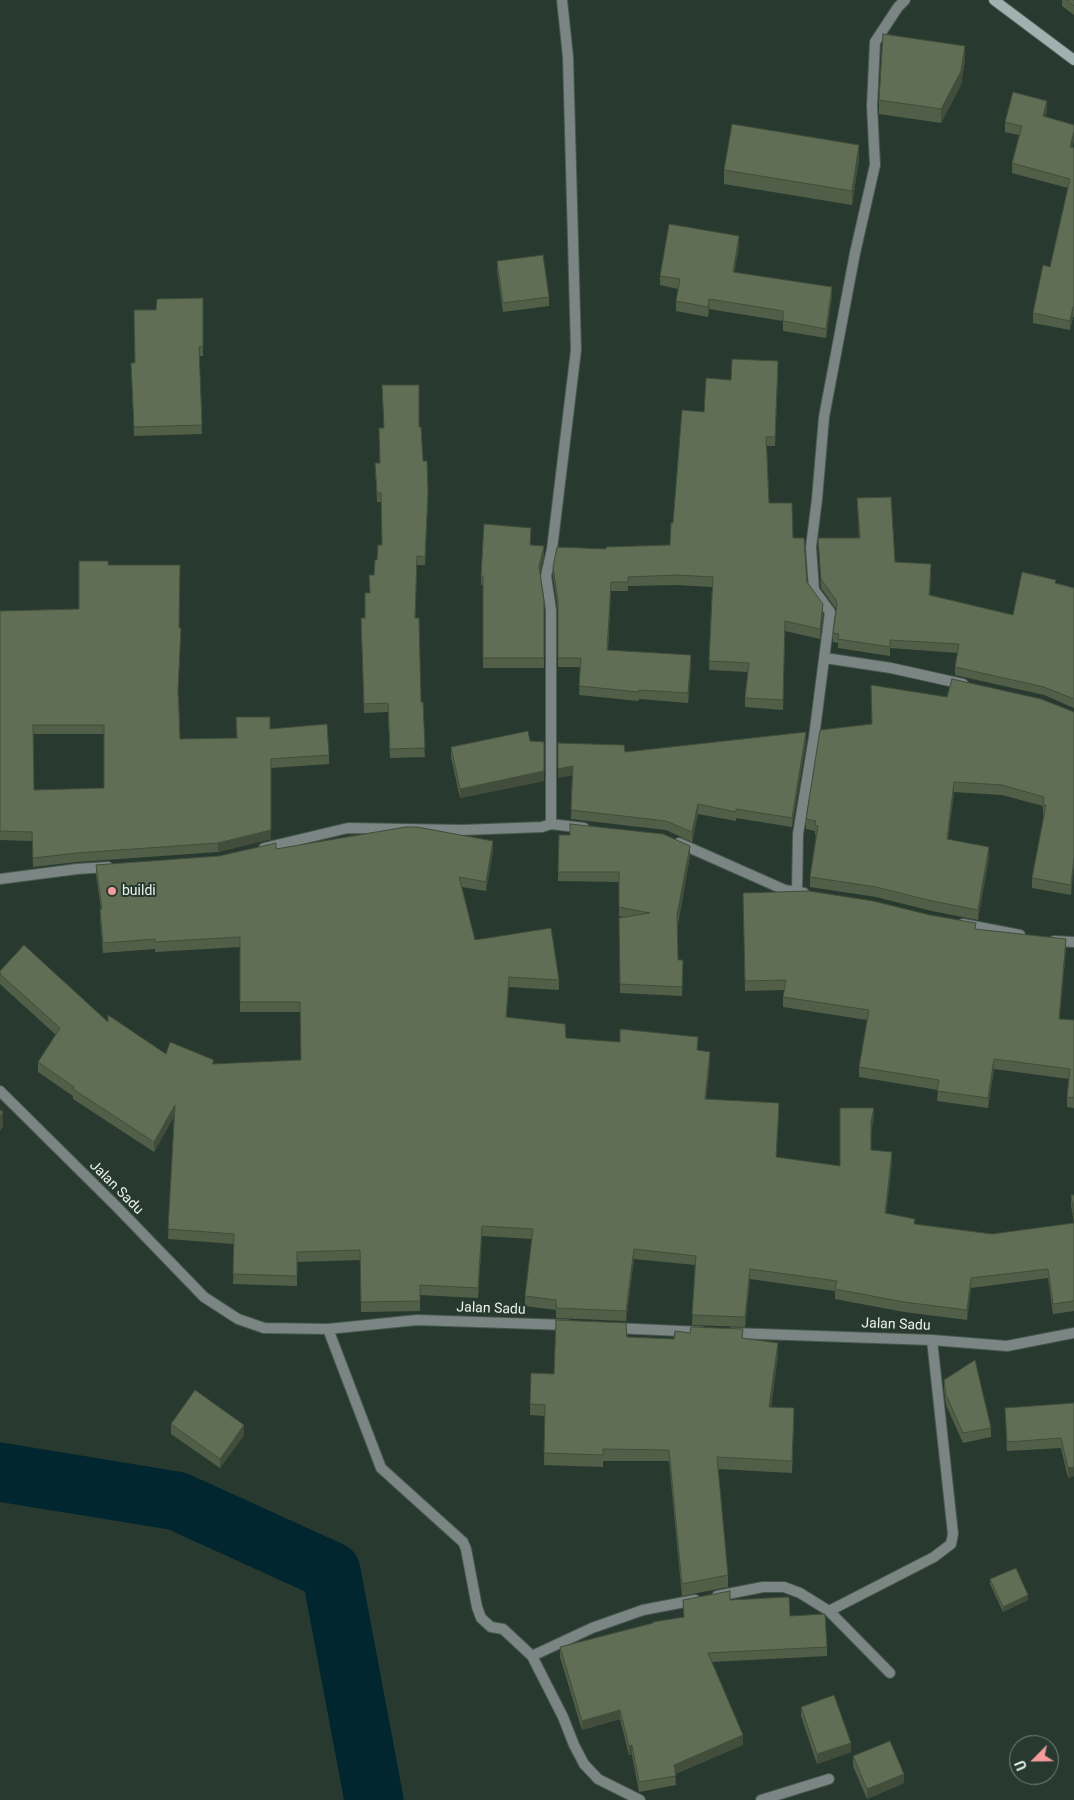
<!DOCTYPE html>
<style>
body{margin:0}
#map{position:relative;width:1074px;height:1800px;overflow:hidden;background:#283a30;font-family:Roboto,sans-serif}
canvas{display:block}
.north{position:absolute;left:1009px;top:1735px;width:50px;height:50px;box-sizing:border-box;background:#283a30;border:1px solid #75847c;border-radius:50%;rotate:247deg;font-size:14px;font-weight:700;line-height:20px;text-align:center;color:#e9f4ee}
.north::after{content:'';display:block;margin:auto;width:18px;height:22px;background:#f59b9d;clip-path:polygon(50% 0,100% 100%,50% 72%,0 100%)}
</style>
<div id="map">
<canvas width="1074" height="1800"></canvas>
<div class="north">U</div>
</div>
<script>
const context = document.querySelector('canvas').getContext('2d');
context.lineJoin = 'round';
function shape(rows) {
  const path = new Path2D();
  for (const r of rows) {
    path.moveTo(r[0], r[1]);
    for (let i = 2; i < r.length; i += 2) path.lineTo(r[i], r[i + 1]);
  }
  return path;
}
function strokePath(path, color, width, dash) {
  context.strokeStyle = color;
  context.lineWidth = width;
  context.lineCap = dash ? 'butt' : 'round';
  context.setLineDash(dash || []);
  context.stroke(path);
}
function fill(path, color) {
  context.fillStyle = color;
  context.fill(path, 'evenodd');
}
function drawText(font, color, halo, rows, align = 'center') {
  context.font = font + ' Roboto,sans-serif';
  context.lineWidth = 4;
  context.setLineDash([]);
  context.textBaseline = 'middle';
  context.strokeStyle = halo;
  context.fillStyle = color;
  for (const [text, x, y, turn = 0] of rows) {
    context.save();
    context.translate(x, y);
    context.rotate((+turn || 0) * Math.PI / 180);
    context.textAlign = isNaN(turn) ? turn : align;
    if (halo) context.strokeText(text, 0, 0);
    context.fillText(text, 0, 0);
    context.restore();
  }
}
const river = shape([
 [0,1472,177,1501,331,1571,374,1800]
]);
const street = shape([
 [825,658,891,668,963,684],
 [551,824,551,610,546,576,552,549,576,350,568,57,562,0],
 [679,843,785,890,804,893],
 [264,848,348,828,462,830,542,827,551,824,584,828],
 [0,879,77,869,108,867],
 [797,892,798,834,814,737,830,612,814,590,811,547,817,499,824,417,855,253,875,165,872,106,875,42,898,7,905,0],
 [963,924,1020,935],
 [1054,941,1074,942],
 [0,1091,116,1206,204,1297,238,1319,264,1328,328,1329,417,1320,567,1325],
 [614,1328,702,1332],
 [328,1329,381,1468,463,1542,466,1549,477,1607,481,1618,491,1627,503,1629,532,1656,563,1717,574,1745,584,1764,598,1779,640,1800],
 [732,1333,932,1340,1007,1346,1074,1333],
 [717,1596,763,1587,784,1587,800,1593,829,1611,890,1673],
 [829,1611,934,1557,951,1544,953,1534,932,1340],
 [532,1656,592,1628,643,1610,695,1600],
 [761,1800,829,1779]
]);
const secondary = shape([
 [994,0,1074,60]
]);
const wall = shape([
 [1062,0,1074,0,1074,15,1062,6],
 [965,60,961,85,941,123,879,114,879,100],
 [1047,111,1045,117,1074,125,1074,141,1072,148,1074,148,1074,317,1073,317,1070,330,1033,323,1033,313,1050,267,1068,188,1012,173,1012,163,1019,135,1005,132,1005,122],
 [859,159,852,205,724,184,724,170],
 [739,246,734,272,832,296,826,338,783,331,783,321,709,309,708,317,676,311,676,301,678,289,660,285,660,276],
 [497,261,549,297,549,306,503,312,497,271],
 [203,298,203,356,199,356,202,434,134,436,131,363,134,363,156,310],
 [778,370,775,446,767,446,769,503,793,538,807,582,823,614,820,639,785,631,783,710,745,707,745,698,748,672,709,670,712,587,677,585,628,586,628,591,611,591,608,650,691,665,688,703,639,699,639,701,579,695,580,667,558,667,558,610,553,576,553,567,606,549,670,545,673,523,704,412,731,380],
 [419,427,423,461,428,499,425,565,417,565,415,618,425,757,390,758,388,712,364,713,361,627,365,618,370,593,377,560,382,545,381,502,377,502,375,463,380,463,379,428],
 [857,498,895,562,931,572,930,595,1013,615,1056,583,1074,588,1074,708,1044,695,955,675,955,667,958,653,890,648,890,656,838,648,838,643,833,642,833,633,836,609,821,588,818,538,859,538],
 [531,537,530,545,544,556,540,573,544,601,544,668,483,668,483,585,481,585,481,576],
 [108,565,179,696,180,739,237,738,270,729,329,755,329,764,271,768,271,839,218,852,77,862,33,867,32,841,0,840,0,611,79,609],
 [33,734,104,734,104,788,34,790],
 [947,697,1074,712,1071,895,1032,888,1032,878,1044,815,1043,815,1043,806,1002,795,954,792,948,840,989,857,978,920,932,911,876,897,810,887,810,877,816,835,815,835,815,831,806,829,806,819,871,724],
 [530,741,544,781,460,798,451,757,451,747],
 [806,742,792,827,736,818,736,821,698,814,692,842,666,830,571,819,572,775,558,778,625,752],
 [559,835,690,856,678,924,678,960,683,970,682,996,620,993,619,918,623,917,619,916,619,882,558,881],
 [276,849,493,851,486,891,462,887,475,940,559,980,559,990,509,987,506,1017,566,1038,697,1050,710,1062,706,1099,779,1113,776,1158,840,1166,874,1118,871,1132,871,1150,892,1162,886,1213,915,1224,992,1234,1074,1223,1071,1205,1071,1195,1074,1195,1074,1311,1053,1314,1048,1278,971,1288,967,1320,904,1312,835,1299,835,1291,750,1279,745,1327,692,1325,695,1265,634,1259,626,1321,556,1318,556,1310,525,1306,525,1296,532,1239,482,1236,478,1298,420,1295,420,1311,361,1312,360,1260,297,1262,297,1286,233,1284,234,1244,168,1239,174,1116,154,1152,73,1099,73,1096,38,1072,38,1062,56,1035,0,984,0,971,108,1021,166,1054,214,1064,301,1060,300,1012,240,1012,240,947,155,952,155,949,103,953,100,919,101,909,96,875,96,865,219,856],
 [743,893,976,929,1066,949,1059,1019,1074,1020,1074,1108,1067,1107,1067,1097,1069,1079,994,1069,988,1108,937,1101,938,1090,859,1077,859,1067,867,1020,783,1007,783,997,785,990,745,991],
 [627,1337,674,1339,743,1338,778,1355,771,1407,794,1420,792,1473,718,1469,728,1575,728,1587,682,1596,669,1461,603,1461,603,1467,544,1465,545,1416,530,1415,530,1404,554,1374],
 [944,1380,991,1428,991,1437,963,1443,946,1405,944,1390],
 [1074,1403,1074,1476,1068,1478,1061,1448,1007,1451,1005,1408],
 [171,1424,244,1435,220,1468,171,1434],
 [990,1579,1028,1600,1003,1612,990,1584],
 [683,1600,730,1600,790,1616,827,1647,827,1656,712,1662,743,1745,675,1774,676,1785,639,1792,632,1755,629,1755,620,1719,582,1730,560,1657,560,1647,684,1617],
 [801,1707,851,1752,817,1764,801,1716],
 [853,1756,904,1783,867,1799,853,1766]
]);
const shadedWall = shape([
 [965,46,965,60,961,85,941,123,941,109],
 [1047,101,1047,111,1043,126,1043,116],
 [1074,131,1074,141,1070,157,1070,147],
 [859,145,859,159,852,205,852,191],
 [739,236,739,246,733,281,733,272],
 [832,287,832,296,826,338,826,329],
 [709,299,709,309,708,317,708,307],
 [1073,307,1073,317,1070,330,1070,321],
 [544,546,544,556,539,577,539,567],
 [823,604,823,614,820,639,820,629],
 [691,655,691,665,688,703,688,693],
 [806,732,806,742,792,827,792,818],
 [271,759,271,839,218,852,218,843],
 [573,766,573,775,558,778,558,769],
 [544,771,544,781,460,798,460,789],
 [954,782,954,792,947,849,947,839],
 [698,804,698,814,692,842,692,832],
 [493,841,493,851,486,891,486,882],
 [690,846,690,856,677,924,677,915],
 [989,847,989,857,978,920,978,910],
 [1074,858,1074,868,1071,895,1071,885],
 [1066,939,1066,949,1059,1029,1059,1019],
 [509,977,509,987,506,1027,506,1017],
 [710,1052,710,1062,705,1109,705,1099],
 [994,1059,994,1069,988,1108,988,1098],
 [779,1103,779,1113,776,1167,776,1157],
 [175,1105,175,1115,154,1152,154,1142],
 [874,1108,874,1118,871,1132,871,1122],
 [3,1112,3,1127,0,1131,0,1117],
 [892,1152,892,1162,885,1223,885,1213],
 [482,1226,482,1236,478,1298,478,1288],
 [634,1249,634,1259,626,1321,626,1311],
 [750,1269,750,1279,745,1327,745,1317],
 [971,1278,971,1288,967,1320,967,1310],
 [778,1343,778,1355,769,1419,769,1407],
 [244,1425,244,1435,220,1468,220,1459],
 [1074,1467,1074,1476,1068,1478,1068,1468],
 [1028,1595,1028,1600,1003,1612,1003,1607],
 [620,1710,620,1719,582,1730,582,1721],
 [743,1735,743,1745,674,1774,674,1765],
 [851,1743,851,1752,817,1764,817,1754],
 [632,1745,632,1755,629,1755,629,1746],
 [904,1774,904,1783,867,1799,867,1789]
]);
const building = shape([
 [1067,0,1074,0,1074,6,1067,0],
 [883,34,965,46,961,71,941,109,879,100,883,34],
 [1013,92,1047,101,1043,116,1074,125,1074,131,1070,147,1074,148,1074,307,1073,307,1070,321,1033,313,1043,265,1050,267,1070,179,1012,163,1022,126,1005,122,1013,92],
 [732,124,859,145,852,191,724,170,732,124],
 [669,224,739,236,733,272,832,287,826,329,783,321,783,311,709,299,708,307,676,301,680,279,660,276,669,224],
 [543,255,549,297,503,303,497,261,543,255],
 [203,298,203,347,199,347,202,425,134,427,131,363,135,363,134,310,156,310,157,299,203,298],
 [732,359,778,361,775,437,766,437,769,503,792,503,793,538,804,538,807,582,823,604,820,629,785,621,783,700,745,698,749,663,709,661,713,577,677,575,628,577,628,582,611,582,607,650,691,655,688,693,639,690,639,692,579,686,581,658,558,658,558,600,553,567,557,547,606,549,606,547,670,545,671,523,673,523,682,410,704,412,706,378,731,380,732,359],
 [382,385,419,385,419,427,421,427,423,461,427,461,428,491,425,557,417,556,415,618,419,618,421,702,423,702,425,748,390,749,388,703,364,704,361,618,365,618,365,593,370,593,369,575,374,575,375,560,377,560,378,545,382,545,381,493,377,493,375,463,380,463,379,428,384,428,382,385],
 [891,497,895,562,931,564,929,595,1013,615,1022,572,1056,580,1055,583,1074,588,1074,699,1044,687,955,667,959,644,890,640,890,647,838,639,839,634,833,633,837,604,836,600,821,579,818,538,860,538,857,498,891,497],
 [484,524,531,528,530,545,544,546,539,567,544,601,544,658,483,658,483,576,481,576,484,524],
 [79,561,108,561,108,565,180,565,179,628,181,628,178,691,180,739,237,738,236,717,270,717,270,729,327,724,329,755,271,759,271,830,218,843,77,853,33,858,32,832,0,831,0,611,79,609,79,561],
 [33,725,104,725,104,788,34,790,33,725],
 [952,679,1041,699,1074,712,1074,858,1071,885,1032,878,1046,805,1043,805,1044,797,1002,785,954,782,947,839,989,847,978,910,932,901,876,887,810,877,818,826,815,825,816,821,806,819,820,730,872,724,871,685,947,697,952,679],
 [528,731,530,741,544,742,544,771,460,789,451,747,528,731],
 [806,732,792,818,736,809,736,812,698,804,692,832,666,821,571,810,573,766,558,769,558,743,624,745,625,752,806,732],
 [570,824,663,834,690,846,677,915,678,960,683,960,682,987,620,984,619,918,650,913,619,907,619,872,558,872,559,835,570,835,570,824],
 [406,827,417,827,493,841,486,882,459,877,475,940,551,928,559,980,509,977,506,1017,565,1024,566,1038,620,1042,620,1029,698,1037,697,1050,710,1052,705,1099,779,1103,776,1157,840,1166,840,1108,874,1108,871,1122,871,1150,892,1152,885,1213,915,1219,914,1224,992,1234,1074,1223,1074,1301,1053,1304,1048,1269,971,1278,967,1310,904,1302,835,1289,837,1281,750,1269,745,1317,692,1315,696,1256,634,1249,626,1311,556,1308,556,1300,525,1296,533,1229,482,1226,478,1288,420,1285,420,1301,361,1302,360,1250,297,1252,297,1276,233,1274,234,1234,168,1229,175,1105,154,1142,73,1089,74,1087,38,1062,60,1028,0,974,0,971,24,945,108,1022,108,1015,166,1054,170,1042,214,1060,212,1064,301,1060,300,1002,240,1002,240,937,155,942,155,939,103,943,100,909,102,909,96,865,219,856,272,844,276,843,276,849,406,827],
 [809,891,873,901,930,915,976,923,975,929,1066,939,1059,1019,1074,1020,1074,1098,1067,1097,1070,1069,994,1059,988,1098,937,1091,939,1080,859,1067,869,1010,783,997,786,980,745,981,743,893,809,891],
 [0,1110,3,1112,0,1117,0,1110],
 [1071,1195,1074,1195,1074,1215,1071,1195],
 [556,1320,626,1323,627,1337,674,1339,675,1331,690,1333,691,1327,743,1329,742,1338,778,1343,769,1407,794,1408,792,1461,717,1457,728,1575,682,1584,669,1450,603,1449,603,1455,544,1453,545,1405,530,1404,531,1373,554,1374,556,1320],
 [975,1360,991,1428,963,1433,946,1395,944,1380,975,1360],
 [195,1390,244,1425,220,1459,171,1424,195,1390],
 [1074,1403,1074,1467,1068,1468,1061,1438,1007,1442,1005,1408,1074,1403],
 [1016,1568,1028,1595,1003,1607,990,1579,1016,1568],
 [730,1591,730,1600,789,1597,790,1616,825,1614,827,1647,708,1653,743,1735,674,1765,676,1776,639,1782,632,1745,629,1746,620,1710,582,1721,560,1647,653,1623,653,1622,684,1617,683,1600,730,1591],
 [834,1695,851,1743,817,1754,801,1707,834,1695],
 [890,1741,904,1774,867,1789,853,1756,890,1741]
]);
const markers = [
 [112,891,5,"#f59b9d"]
];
const poiNames = [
 ["buildi",122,891]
];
const streetNames = [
 ["Jalan Sadu",116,1188,45],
 ["Jalan Sadu",491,1309,2],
 ["Jalan Sadu",896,1325,2]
];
strokePath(river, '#01262f', 59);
strokePath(street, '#47584e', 12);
strokePath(secondary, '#47584e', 12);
strokePath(street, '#7a8584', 10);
strokePath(secondary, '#a0b2b0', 10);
fill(wall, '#525f48');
fill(shadedWall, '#424d3b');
fill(building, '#5f6e54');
strokePath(building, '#424d3b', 1);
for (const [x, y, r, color] of markers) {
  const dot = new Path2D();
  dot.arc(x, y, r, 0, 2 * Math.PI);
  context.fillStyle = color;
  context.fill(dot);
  strokePath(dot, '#283a30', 2);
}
drawText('14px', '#e9f4ee', '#283a30', poiNames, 'left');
drawText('14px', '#e9f4ee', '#283a30', streetNames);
</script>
